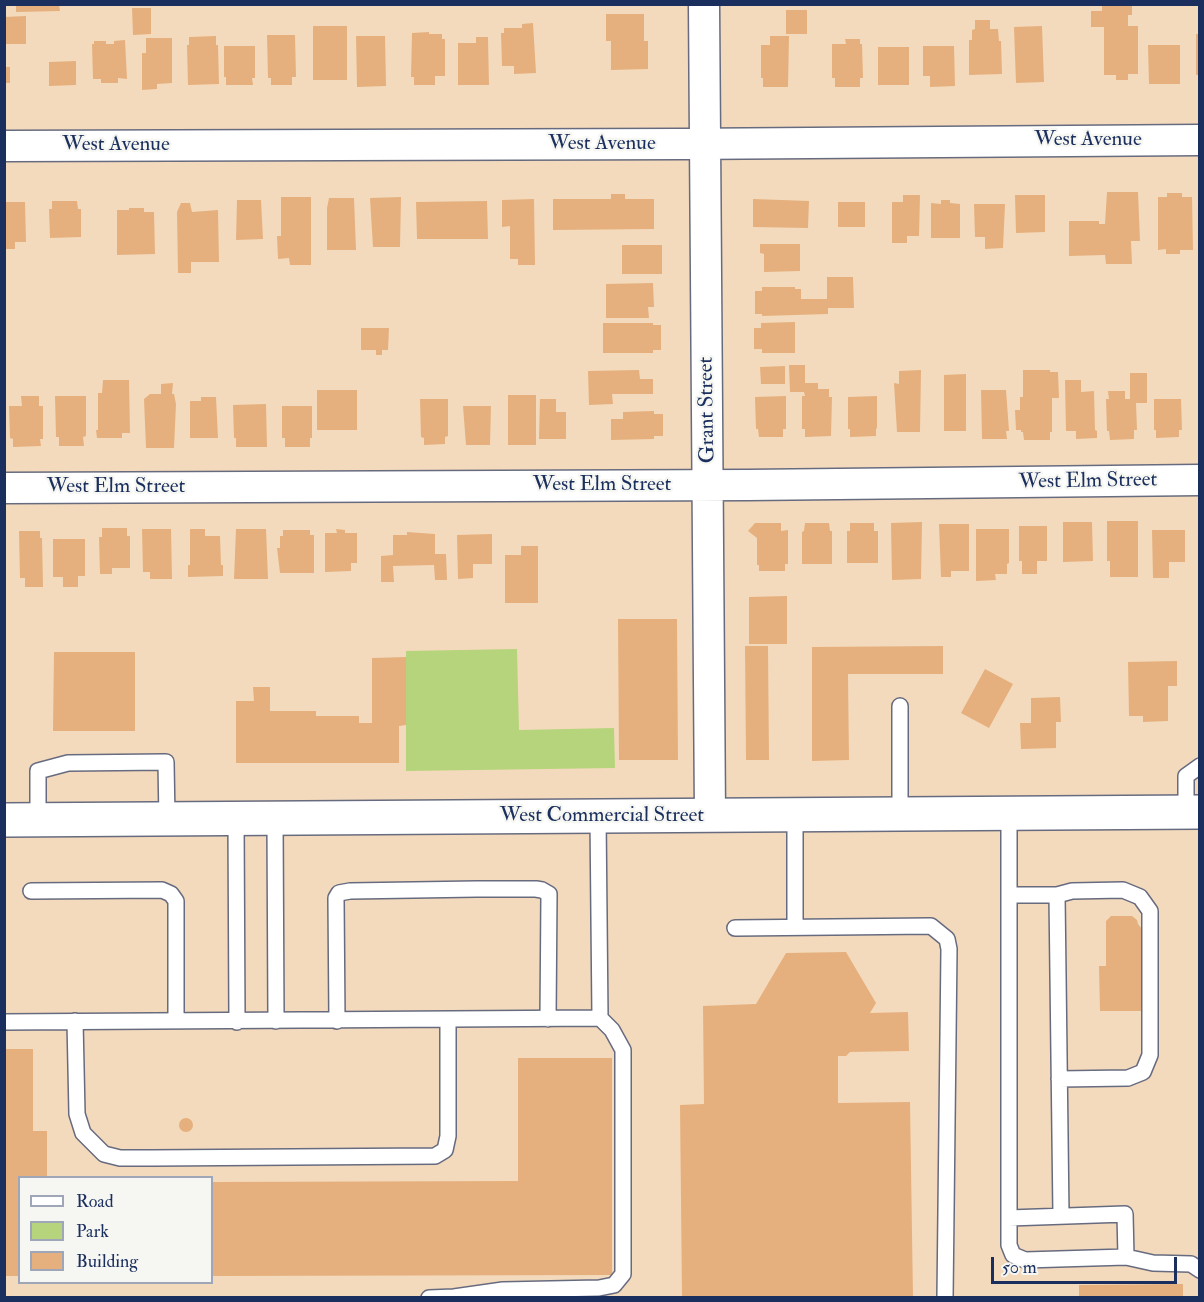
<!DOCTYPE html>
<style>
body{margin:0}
#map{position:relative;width:1204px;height:1302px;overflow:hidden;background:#f4dabc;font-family:"IM FELL Double Pica",serif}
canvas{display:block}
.frame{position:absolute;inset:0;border:6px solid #1b2f5e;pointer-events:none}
.legend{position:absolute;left:18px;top:1176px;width:195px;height:108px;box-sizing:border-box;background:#f6f6f2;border:2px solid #9ea6b7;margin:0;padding:8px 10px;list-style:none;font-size:18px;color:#1b2f5e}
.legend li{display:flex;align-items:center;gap:12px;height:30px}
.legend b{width:30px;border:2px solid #9ea6b7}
.scale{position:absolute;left:991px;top:1257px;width:186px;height:27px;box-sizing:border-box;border:3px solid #1b2f5e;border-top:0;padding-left:8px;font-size:18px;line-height:21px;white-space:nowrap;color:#1b2f5e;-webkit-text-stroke:4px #f6f6f2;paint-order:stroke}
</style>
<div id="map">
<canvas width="1204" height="1302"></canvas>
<div class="frame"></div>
<ul class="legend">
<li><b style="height:8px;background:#fff"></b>Road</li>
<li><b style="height:16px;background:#b6d47b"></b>Park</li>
<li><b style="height:16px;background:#e5b07d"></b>Building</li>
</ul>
<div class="scale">50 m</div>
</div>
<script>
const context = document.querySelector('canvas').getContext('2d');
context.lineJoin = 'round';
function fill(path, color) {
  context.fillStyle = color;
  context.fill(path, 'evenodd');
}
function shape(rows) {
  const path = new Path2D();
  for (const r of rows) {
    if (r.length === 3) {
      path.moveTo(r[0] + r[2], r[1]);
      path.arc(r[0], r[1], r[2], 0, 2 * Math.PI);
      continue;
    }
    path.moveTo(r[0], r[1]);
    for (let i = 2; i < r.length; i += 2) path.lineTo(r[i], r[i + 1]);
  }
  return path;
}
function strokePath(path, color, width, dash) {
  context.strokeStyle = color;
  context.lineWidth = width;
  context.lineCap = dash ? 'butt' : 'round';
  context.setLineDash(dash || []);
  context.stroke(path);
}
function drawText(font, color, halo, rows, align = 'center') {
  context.font = font + ' "IM FELL Double Pica",serif';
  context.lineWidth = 4.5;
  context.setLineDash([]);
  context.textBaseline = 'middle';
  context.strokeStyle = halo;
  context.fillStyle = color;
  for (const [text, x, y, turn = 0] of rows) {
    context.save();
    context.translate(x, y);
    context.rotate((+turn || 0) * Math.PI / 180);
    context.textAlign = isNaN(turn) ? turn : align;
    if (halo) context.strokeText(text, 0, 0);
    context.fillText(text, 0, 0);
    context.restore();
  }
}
const green = shape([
 [517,649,519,730,614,728,615,768,406,771,406,651]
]);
const building = shape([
 [16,4,59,4,60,11,16,12],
 [1102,4,1132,4,1132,15,1128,15,1128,26,1138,26,1138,74,1128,74,1128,80,1116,80,1116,75,1104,75,1104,27,1091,27,1091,11,1102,11],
 [132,8,151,8,151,34,133,35],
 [786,10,807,10,807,34,786,34],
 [606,14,644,14,644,41,648,41,648,69,611,70,611,41,606,41],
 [26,16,26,44,4,44,4,17],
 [975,20,990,20,990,29,998,29,999,41,1001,41,1002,74,969,75,969,40,972,40,972,30,975,29],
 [533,23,536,73,514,74,514,66,502,66,501,33,504,33,504,28,522,28,522,24],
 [313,26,347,26,347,80,313,80],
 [1042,26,1044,82,1016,83,1014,27],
 [429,32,429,34,442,34,442,39,445,39,445,76,435,76,435,85,414,85,414,77,411,77,412,33],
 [1196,34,1200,34,1200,75,1196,75],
 [267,35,295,35,296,77,292,77,292,85,271,85,271,78,268,78],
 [216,36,216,45,218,45,219,84,188,85,187,45,189,45,189,37],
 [356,36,385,36,386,86,357,87],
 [770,36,789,36,788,87,763,87,763,78,761,78,761,45,770,45],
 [476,37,488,37,489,85,458,85,458,43,476,43],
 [146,38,172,38,172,83,157,84,157,89,142,90,142,53,146,53],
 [845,39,860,39,860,44,862,44,863,78,860,78,860,87,835,87,835,78,832,78,832,44,846,44],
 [125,40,127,79,118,78,118,83,101,83,101,79,93,79,92,44,94,44,94,41,106,41,106,44,114,44,114,41],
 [1148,45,1180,45,1180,84,1149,84],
 [224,46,255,46,255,78,252,78,253,85,226,85,226,77,224,77],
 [923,46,954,46,955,86,930,87,930,76,923,76],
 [878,47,909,47,909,85,878,85],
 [76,61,76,85,49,86,49,62],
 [4,67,10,67,10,83,4,83],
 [1107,192,1138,192,1140,241,1131,241,1132,264,1106,264,1105,255,1069,256,1069,221,1099,221,1099,224,1105,224],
 [1167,193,1182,193,1182,197,1192,197,1193,250,1180,250,1180,254,1166,254,1166,249,1158,250,1158,197,1167,197],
 [611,194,625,194,625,199,654,199,654,229,553,230,553,199,611,199],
 [903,195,920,195,919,236,907,236,907,243,892,243,892,202,903,202],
 [1015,195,1045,195,1045,232,1016,233],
 [281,197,311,197,311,265,290,265,289,258,278,259,277,236,281,236],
 [401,197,400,247,373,247,370,198],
 [329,198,354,198,356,250,327,250,327,208],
 [534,199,535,265,518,265,518,259,510,259,510,226,502,227,502,200],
 [753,199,809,201,808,228,753,227],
 [237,200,261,200,263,239,236,240],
 [941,200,950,200,950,203,960,204,960,238,931,238,931,203,941,204],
 [52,201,77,201,78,209,81,209,81,237,50,238,49,209,52,209],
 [487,201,488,239,417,239,416,202],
 [4,202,25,202,26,242,15,242,15,249,4,249],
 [838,202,865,202,865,227,838,227],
 [181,203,190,203,192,212,218,210,219,262,191,262,191,273,178,273,177,212],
 [974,204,1005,204,1003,248,985,249,985,237,975,237],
 [129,208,144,208,144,212,154,212,155,254,117,255,117,210,129,210],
 [760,244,800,244,800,271,764,272,764,254,760,253],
 [622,245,662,245,662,274,622,274],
 [827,277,853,277,854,308,828,308,828,314,762,316,762,314,755,314,755,291,762,291,762,287,795,287,795,289,801,289,801,299,827,299],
 [653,283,654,307,648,307,649,318,606,318,606,284],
 [795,322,795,353,762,353,762,349,754,349,754,328,761,328,761,323],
 [603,323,653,323,653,325,661,325,661,350,653,350,653,353,603,353],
 [361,328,389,328,388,350,382,350,382,355,376,355,376,350,361,350],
 [789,365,805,365,805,383,818,383,818,389,829,389,829,397,832,397,831,436,805,437,805,429,802,429,802,396,805,396,804,392,790,392],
 [785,366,785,384,761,384,760,367],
 [639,370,640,379,653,379,653,394,612,394,613,404,589,405,588,371],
 [921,370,920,432,897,432,894,383,899,384,899,371],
 [1023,370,1050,370,1050,372,1058,372,1059,398,1052,398,1052,432,1050,432,1050,440,1024,440,1023,432,1021,432,1021,430,1016,430,1015,410,1020,410,1020,397,1023,397],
 [1130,373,1147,373,1147,403,1136,403,1137,430,1134,430,1134,439,1110,440,1109,431,1107,431,1106,399,1109,399,1108,391,1125,391,1125,399,1130,399],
 [966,374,966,431,944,431,944,375],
 [103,380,129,380,130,433,122,433,122,438,97,438,96,430,98,430,98,393,102,393],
 [1065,380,1081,380,1081,392,1094,391,1095,430,1097,431,1097,438,1076,439,1076,431,1066,431],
 [173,383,172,394,174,394,176,404,174,448,146,448,144,399,150,394,161,394,161,384],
 [317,390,357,390,357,430,317,430],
 [981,390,1006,390,1009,431,1006,431,1007,439,982,439],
 [508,395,536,395,536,445,508,445],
 [21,396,39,396,39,406,43,406,43,439,40,439,41,446,13,447,13,439,10,438,9,406,22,406],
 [55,396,86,396,86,436,83,437,84,446,59,446,59,437,56,437],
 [786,396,786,429,783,429,783,437,759,437,758,429,756,429,755,397],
 [877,396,877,428,876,429,876,436,850,437,850,429,848,429,848,397],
 [201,397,216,397,218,438,190,438,190,401,201,401],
 [420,399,448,399,448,436,445,437,445,444,424,445,424,438,421,437],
 [540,399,556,399,556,412,566,412,566,439,539,439],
 [1154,399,1181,399,1182,430,1179,430,1179,437,1156,438,1156,430,1154,430],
 [266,404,267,447,236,447,236,438,234,438,233,405],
 [282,406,312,406,312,438,310,438,310,447,285,447,285,438,282,438],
 [463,406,491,406,490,445,466,445],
 [654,411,654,414,663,414,663,436,654,436,654,439,611,440,611,419,623,419,623,412],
 [1107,521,1138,521,1138,577,1110,577,1110,561,1107,561],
 [922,522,921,579,892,580,891,523],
 [1063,522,1092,522,1093,561,1063,562],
 [755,523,781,523,781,531,788,530,788,564,785,564,785,571,759,571,759,565,757,565,757,538,748,531],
 [805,523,829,523,830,531,832,531,832,564,802,564,802,532,804,531],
 [850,523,874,523,874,531,878,531,878,563,847,563,847,531,850,531],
 [939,524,969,524,969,571,951,571,951,577,941,577],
 [1019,526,1047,526,1047,561,1037,561,1037,574,1022,574,1022,561,1019,561],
 [102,528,127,528,127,536,130,536,130,568,112,568,112,574,100,574,99,537,102,537],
 [142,529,171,529,172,579,150,579,150,572,143,572],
 [190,529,205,529,205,536,220,536,221,565,223,565,223,576,188,577,188,565,190,565],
 [236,529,266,529,268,579,234,579],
 [336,529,345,530,345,533,357,533,357,563,351,563,351,571,325,572,325,533,337,533],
 [976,529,1009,529,1009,563,1007,564,1007,574,995,574,996,580,976,581],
 [283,530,310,530,310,535,314,535,314,573,280,573,277,548,280,548,280,536,283,536],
 [1152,530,1185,530,1185,562,1169,562,1169,578,1153,578],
 [19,531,40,531,40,538,42,538,43,587,25,587,25,578,20,578],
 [407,532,435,534,435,554,446,554,447,580,435,580,434,565,393,566,394,582,381,582,381,556,393,555,393,535,407,535],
 [492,534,492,564,473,564,473,578,458,579,457,535],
 [53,539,85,539,85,576,78,576,78,587,63,587,63,577,53,577],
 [521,546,538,546,538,603,505,603,505,555,521,555],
 [787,596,787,644,749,644,749,597],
 [618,619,677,619,678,760,619,760],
 [745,646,768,646,769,760,746,760],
 [943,646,943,674,848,674,849,760,812,761,812,647],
 [54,652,135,652,135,731,53,731],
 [406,657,406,725,399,726,399,763,236,763,236,701,254,701,253,687,270,687,270,711,316,711,316,716,359,716,359,723,372,723,372,658],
 [1177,661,1177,686,1168,686,1168,721,1143,722,1143,716,1129,716,1128,662],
 [985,669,1013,684,989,728,961,713],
 [1060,697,1061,722,1056,722,1056,748,1021,749,1020,723,1031,723,1031,698],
 [1111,916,1132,916,1137,920,1138,924,1142,929,1143,1011,1100,1011,1099,966,1106,966,1106,921],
 [846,952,876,1003,870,1013,908,1012,909,1051,850,1052,846,1056,838,1056,838,1103,910,1102,913,1298,682,1298,680,1105,704,1104,703,1006,756,1004,786,953],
 [4,1049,33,1049,33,1131,47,1131,47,1178,20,1178,20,1276,4,1276],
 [518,1058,612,1058,612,1275,212,1276,212,1182,518,1181],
 [186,1125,7],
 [1183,1284,1183,1298,1079,1298,1079,1285]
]);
const lane = shape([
 [900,706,900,814],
 [1186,812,1186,776,1200,766],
 [1009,813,1009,1245,1013,1255,1025,1260,1126,1257,1153,1263,1191,1264,1200,1270],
 [598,816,600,1018],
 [236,819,237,1022],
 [275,819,276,1021],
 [38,820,38,771,68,763,166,762,167,820],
 [31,891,162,890,171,894,176,901,176,1021],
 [1009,895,1057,895,1061,1216],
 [1057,895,1072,891,1123,890,1140,897,1150,911,1150,1055,1143,1072,1128,1078,1059,1079],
 [795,927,795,816],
 [735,928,931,926,947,939,949,949,945,1298],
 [75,1021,77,1114,83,1133,104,1154,120,1158,152,1158,435,1156,445,1150,448,1136,448,1020],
 [337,1021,336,898,339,893,350,891,477,889,536,889,542,890,549,894,548,1019],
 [4,1022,600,1018,612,1030,623,1050,623,1274,614,1285,599,1288,503,1290,454,1297,429,1298],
 [1009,1218,1125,1214,1126,1257]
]);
const street = shape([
 [704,4,710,815],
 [4,146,681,144,1200,140],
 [4,488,748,485,1200,480]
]);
const primary = shape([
 [4,820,1200,812]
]);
const streetNames = [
 ["West Avenue",1088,140],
 ["West Avenue",602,144],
 ["West Avenue",116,145],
 ["Grant Street",708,410,-91],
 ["West Elm Street",1088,482,-1],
 ["West Elm Street",602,485],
 ["West Elm Street",116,487],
 ["West Commercial Street",602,816]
];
fill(green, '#b6d47b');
fill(building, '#e5b07d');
strokePath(lane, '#676b7f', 18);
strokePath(street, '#676b7f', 33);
strokePath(primary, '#676b7f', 36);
strokePath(lane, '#fff', 15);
strokePath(street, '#fff', 30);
strokePath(primary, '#fff', 33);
drawText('21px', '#1b2f5e', '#f6f6f2', streetNames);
</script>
